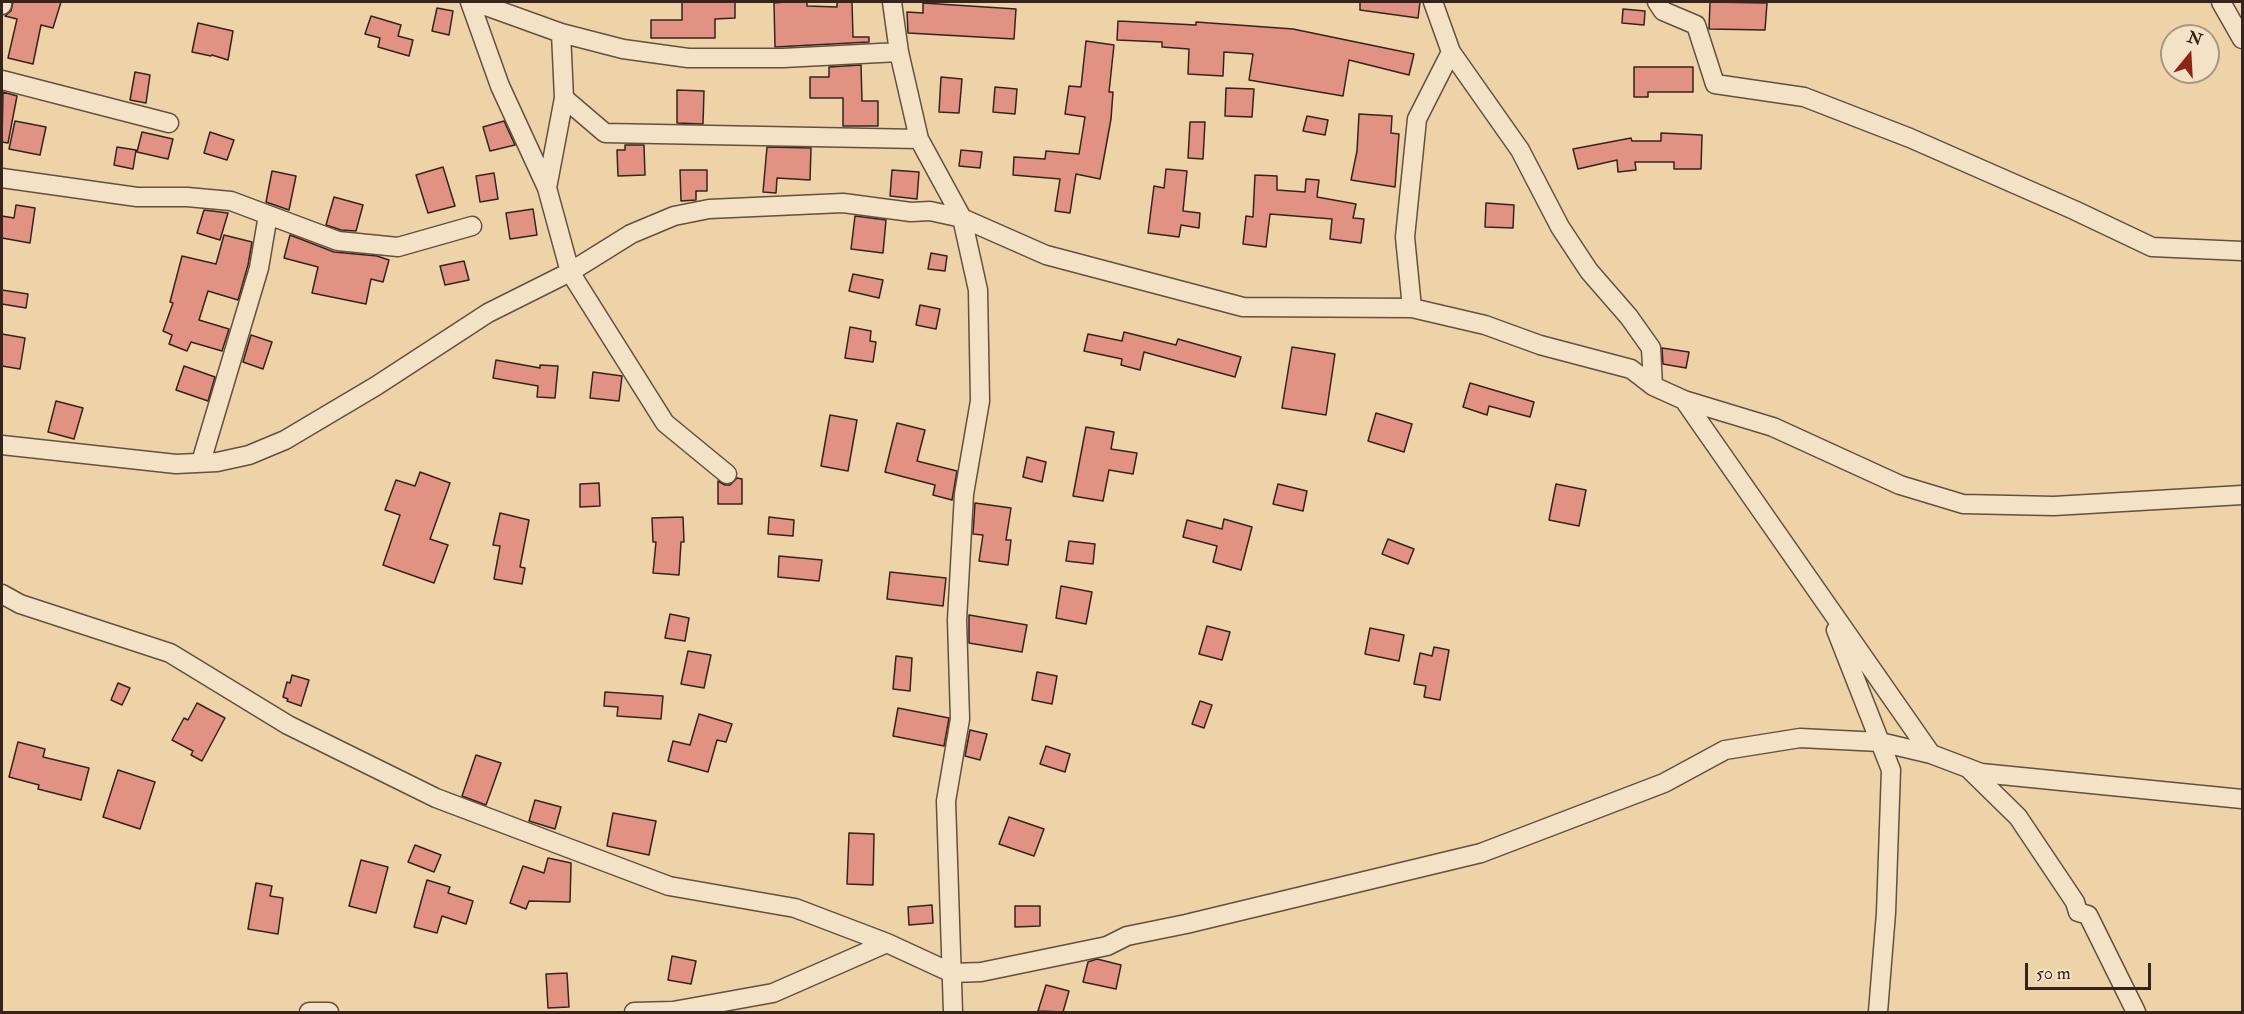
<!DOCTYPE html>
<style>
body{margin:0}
#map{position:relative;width:2244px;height:1014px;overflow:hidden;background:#eed2a8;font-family:"IM FELL Double Pica",serif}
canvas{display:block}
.frame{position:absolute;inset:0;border:3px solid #34241d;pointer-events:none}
.north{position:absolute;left:2160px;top:24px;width:60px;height:60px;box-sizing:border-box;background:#f4e2c6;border:2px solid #a79682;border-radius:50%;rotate:18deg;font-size:16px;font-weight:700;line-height:24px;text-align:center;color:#34241d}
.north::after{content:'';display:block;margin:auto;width:21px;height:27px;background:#8f2418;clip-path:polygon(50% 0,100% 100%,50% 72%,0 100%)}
.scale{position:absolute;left:2025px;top:963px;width:126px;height:27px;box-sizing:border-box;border:3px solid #34241d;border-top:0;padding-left:8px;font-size:18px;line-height:21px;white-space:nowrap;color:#34241d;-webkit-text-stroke:4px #f4e2c6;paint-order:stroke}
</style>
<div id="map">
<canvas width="2244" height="1014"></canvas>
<div class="frame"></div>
<div class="north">N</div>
<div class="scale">50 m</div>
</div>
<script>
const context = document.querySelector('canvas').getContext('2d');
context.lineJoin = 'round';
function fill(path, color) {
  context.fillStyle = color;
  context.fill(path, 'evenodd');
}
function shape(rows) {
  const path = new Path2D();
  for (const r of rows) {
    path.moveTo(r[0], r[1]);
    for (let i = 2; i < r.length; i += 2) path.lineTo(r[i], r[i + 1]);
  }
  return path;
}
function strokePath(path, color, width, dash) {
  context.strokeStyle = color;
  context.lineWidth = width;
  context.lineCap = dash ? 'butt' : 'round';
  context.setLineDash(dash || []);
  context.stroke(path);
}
const building = shape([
 [13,2,61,2,53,28,41,25,33,64,8,58,17,19,5,16,11,11,13,2],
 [682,2,735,2,735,18,715,19,715,38,651,38,651,20,682,20,682,2],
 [785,2,807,2,807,6,837,7,837,2,852,2,853,37,869,37,869,42,775,47,774,3,785,2],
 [1360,2,1420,2,1418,18,1360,10,1360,2],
 [1710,2,1767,3,1765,30,1709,29,1710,2],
 [923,3,1016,9,1014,39,908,33,907,12,923,13,923,3],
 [437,8,453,11,449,35,432,31,437,8],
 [1623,9,1645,11,1644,25,1622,23,1623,9],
 [371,16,401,25,398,36,413,40,409,56,378,47,380,38,365,34,371,16],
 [1118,21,1196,25,1196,22,1293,29,1414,54,1409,75,1349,60,1343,96,1249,80,1253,54,1224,52,1223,76,1188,74,1189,49,1162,47,1162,42,1117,40,1118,21],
 [198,23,233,31,228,60,212,55,211,56,192,52,198,23],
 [1086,41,1114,45,1109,92,1113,92,1111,119,1100,179,1076,174,1070,213,1055,211,1060,179,1013,175,1014,157,1045,159,1046,151,1079,154,1085,117,1065,114,1069,86,1081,87,1086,41],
 [861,65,862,101,878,101,878,126,843,126,843,98,810,98,810,77,829,77,829,67,861,65],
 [1634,67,1693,67,1693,92,1648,92,1648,97,1634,97,1634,67],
 [135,72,150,75,146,103,130,100,135,72],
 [941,77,962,79,959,113,939,112,941,77],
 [995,87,1017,89,1015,114,993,112,995,87],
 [1226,88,1254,89,1252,117,1225,116,1226,88],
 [677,90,704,91,703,124,677,123,677,90],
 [3,92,17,96,8,143,2,142,3,92],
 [1359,114,1392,116,1391,133,1399,134,1395,187,1351,180,1357,151,1359,114],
 [1307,116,1328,120,1325,135,1303,131,1307,116],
 [15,121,46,127,40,155,9,149,15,121],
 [504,121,515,145,490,151,483,127,504,121],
 [1190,122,1205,122,1203,159,1188,158,1190,122],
 [142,132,173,139,168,159,137,152,142,132],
 [210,132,234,140,227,160,204,153,210,132],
 [1661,133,1702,135,1701,169,1674,169,1674,162,1635,162,1636,170,1618,172,1617,160,1578,169,1573,149,1631,138,1632,141,1661,141,1661,133],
 [625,145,644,145,645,175,618,176,617,150,625,150,625,145],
 [117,147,136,150,133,169,114,165,117,147],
 [767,147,811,148,810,180,777,178,776,193,763,192,767,147],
 [961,150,982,152,980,168,959,166,961,150],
 [443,167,455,206,428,213,416,175,443,167],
 [1166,169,1187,171,1183,211,1200,213,1199,228,1181,225,1179,237,1148,233,1154,186,1164,188,1166,169],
 [680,170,707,170,707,191,696,191,696,200,681,201,680,170],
 [892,170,919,172,917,199,890,196,892,170],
 [272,171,296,176,289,210,266,202,272,171],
 [494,173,498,199,480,202,476,176,494,173],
 [1255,175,1277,176,1277,190,1305,192,1306,179,1319,180,1317,197,1356,204,1353,218,1364,219,1361,243,1330,239,1332,219,1270,214,1266,247,1243,244,1246,216,1253,217,1255,175],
 [334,197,363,205,356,231,341,230,326,225,334,197],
 [1486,203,1514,205,1513,228,1485,227,1486,203],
 [16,205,35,208,30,243,2,238,2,216,14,218,16,205],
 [533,209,537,235,510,239,506,213,533,209],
 [204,210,228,213,220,240,197,233,204,210],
 [855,216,886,220,883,253,851,249,855,216],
 [224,235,252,242,248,265,238,300,208,291,199,320,229,329,222,351,191,342,187,351,169,344,172,335,163,331,173,303,170,302,182,256,216,264,224,235],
 [290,235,334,252,377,256,389,260,383,282,371,279,366,304,312,293,318,267,284,258,290,235],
 [931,253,947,256,945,271,928,269,931,253],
 [464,261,469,280,445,285,440,266,464,261],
 [853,274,883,280,879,298,849,291,853,274],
 [2,290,28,294,26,308,2,304,2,290],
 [920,305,940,309,936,329,916,325,920,305],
 [850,327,871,331,870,341,876,342,873,362,845,358,850,327],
 [1124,332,1176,345,1178,339,1241,357,1235,377,1144,352,1140,370,1121,365,1122,359,1084,351,1088,334,1122,341,1124,332],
 [2,334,25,338,20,369,2,366,2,334],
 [251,335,272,342,263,369,243,362,251,335],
 [1292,347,1335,354,1326,415,1282,408,1292,347],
 [1662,348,1689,352,1686,368,1663,364,1662,348],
 [496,360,540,368,540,365,558,366,555,398,537,397,538,386,493,378,496,360],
 [184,366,215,377,208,401,176,390,184,366],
 [593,372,622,376,619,401,590,398,593,372],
 [1470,383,1534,402,1530,417,1489,406,1487,415,1463,407,1470,383],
 [56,401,83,408,74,439,48,432,56,401],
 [1376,413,1412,424,1404,452,1368,441,1376,413],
 [830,415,857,420,848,471,821,466,830,415],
 [897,423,925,430,917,461,957,471,952,500,933,495,935,485,885,472,897,423],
 [1086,427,1114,432,1111,449,1137,453,1133,474,1109,470,1103,501,1073,496,1086,427],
 [1027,457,1046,462,1042,482,1023,477,1027,457],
 [420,472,450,483,430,539,448,545,434,583,383,565,400,515,385,510,396,480,415,486,420,472],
 [737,478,742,479,742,504,718,504,718,481,725,485,730,485,737,478],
 [599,483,600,506,580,507,580,484,599,483],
 [1278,484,1307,491,1303,511,1273,504,1278,484],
 [1556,484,1586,490,1579,526,1549,520,1556,484],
 [975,503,1011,508,1006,540,1011,540,1008,565,979,561,983,535,973,534,975,503],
 [500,513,529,520,520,567,525,568,522,584,494,579,500,546,493,545,500,513],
 [683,517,684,542,681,542,679,575,653,573,656,542,653,542,652,518,683,517],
 [769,517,794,520,793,536,768,534,769,517],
 [1224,519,1252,527,1241,570,1213,562,1217,546,1183,537,1187,520,1222,529,1224,519],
 [1388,539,1414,549,1408,564,1382,554,1388,539],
 [1069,541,1095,544,1093,564,1066,561,1069,541],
 [779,556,822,560,819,581,778,577,779,556],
 [890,572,946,578,943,606,887,599,890,572],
 [1061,586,1092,592,1086,624,1056,618,1061,586],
 [670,614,689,618,685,641,665,638,670,614],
 [969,615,1027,625,1022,652,969,643,969,615],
 [1207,626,1230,632,1222,660,1199,654,1207,626],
 [1370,628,1404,635,1399,661,1365,654,1370,628],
 [1434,647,1449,650,1440,700,1424,697,1426,686,1414,684,1420,653,1432,656,1434,647],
 [688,651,711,655,704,688,681,684,688,651],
 [896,656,912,658,910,691,893,689,896,656],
 [1037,672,1057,676,1052,704,1032,700,1037,672],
 [292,675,309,680,301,706,287,701,288,699,283,697,287,682,290,683,292,675],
 [118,683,130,688,122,705,111,700,118,683],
 [605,692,663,696,661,719,617,716,618,707,604,706,605,692],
 [1200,701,1212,705,1204,728,1192,724,1200,701],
 [197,703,225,718,202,761,191,755,193,751,172,740,184,718,188,720,197,703],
 [898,708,949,718,944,746,893,736,898,708],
 [699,714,732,724,726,742,717,740,708,772,668,761,673,741,690,745,699,714],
 [970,730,987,734,980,760,965,756,970,730],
 [18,742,45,749,43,757,89,768,81,800,38,789,39,785,9,777,18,742],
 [1046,746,1070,754,1065,772,1040,764,1046,746],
 [476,755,501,763,486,805,462,796,476,755],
 [118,770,155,782,140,829,103,817,118,770],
 [535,800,561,807,555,829,529,821,535,800],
 [613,813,656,821,649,855,607,846,613,813],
 [1009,817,1044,829,1034,856,999,844,1009,817],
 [849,833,874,834,873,885,847,884,849,833],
 [415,845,441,855,434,872,408,862,415,845],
 [548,858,571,863,570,902,529,901,526,909,510,903,523,866,544,873,548,858],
 [361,860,388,867,376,913,349,906,361,860],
 [427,880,450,887,448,893,473,901,466,924,442,916,437,933,414,927,427,880],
 [256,883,272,886,270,896,283,898,278,934,248,929,256,883],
 [932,905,933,923,909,925,908,907,932,905],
 [1015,906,1040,906,1040,926,1015,927,1015,906],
 [672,956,696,961,691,984,668,980,672,956],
 [1097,959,1121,965,1116,989,1083,982,1088,962,1097,959],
 [567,973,569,1007,548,1008,546,974,567,973],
 [1046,985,1069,991,1063,1012,1038,1011,1046,985]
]);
const street = shape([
 [470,2,500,86,547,188,570,272,665,423,727,474],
 [475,2,561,33,564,98,547,188],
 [892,2,899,52,919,139,962,218,978,290,980,401,964,494,957,620,960,719,946,801,953,1012],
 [1657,2,1663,11,1696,25,1715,84,1804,97,1910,138,2074,210,2152,247,2242,251],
 [2221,2,2242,39],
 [2,5,2,2],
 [561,33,623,49,688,58,783,58,899,52],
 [1451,52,1520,150,1560,227,1589,271,1629,317,1651,348,1653,386],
 [2,80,169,123],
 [564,98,605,133,919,139],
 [2,178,137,197,187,197,231,201,338,241,398,247,472,226],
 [1412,308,1405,237,1417,119,1451,52,1433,2],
 [1684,400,1931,754,1981,773,2242,799],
 [2,445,176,464,217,462,249,455,285,440,376,386,488,313,570,272,631,234,674,216,709,209,843,203,911,212,930,211,962,218,1046,255,1243,307,1412,308,1485,325,1540,345,1631,369,1653,386,1684,400,1773,427,1900,485,1963,504,2054,506,2242,495],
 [201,462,259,268,268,215],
 [2,594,20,604,170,653,288,725,436,798,669,886,795,908,887,943],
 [1836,630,1891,770,1886,913,1878,1012],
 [1970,770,2018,817,2075,902,2078,912,2088,915,2136,1012],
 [309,1012,329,1012],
 [634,1012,673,1011,773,993,887,943,952,973,981,972,1107,946,1127,936,1186,924,1481,853,1664,783,1725,750,1800,738,1880,742,1931,754]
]);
fill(building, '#e29282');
strokePath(building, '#34241d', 1.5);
strokePath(street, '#625040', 21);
strokePath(street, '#f4e2c6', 18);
</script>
